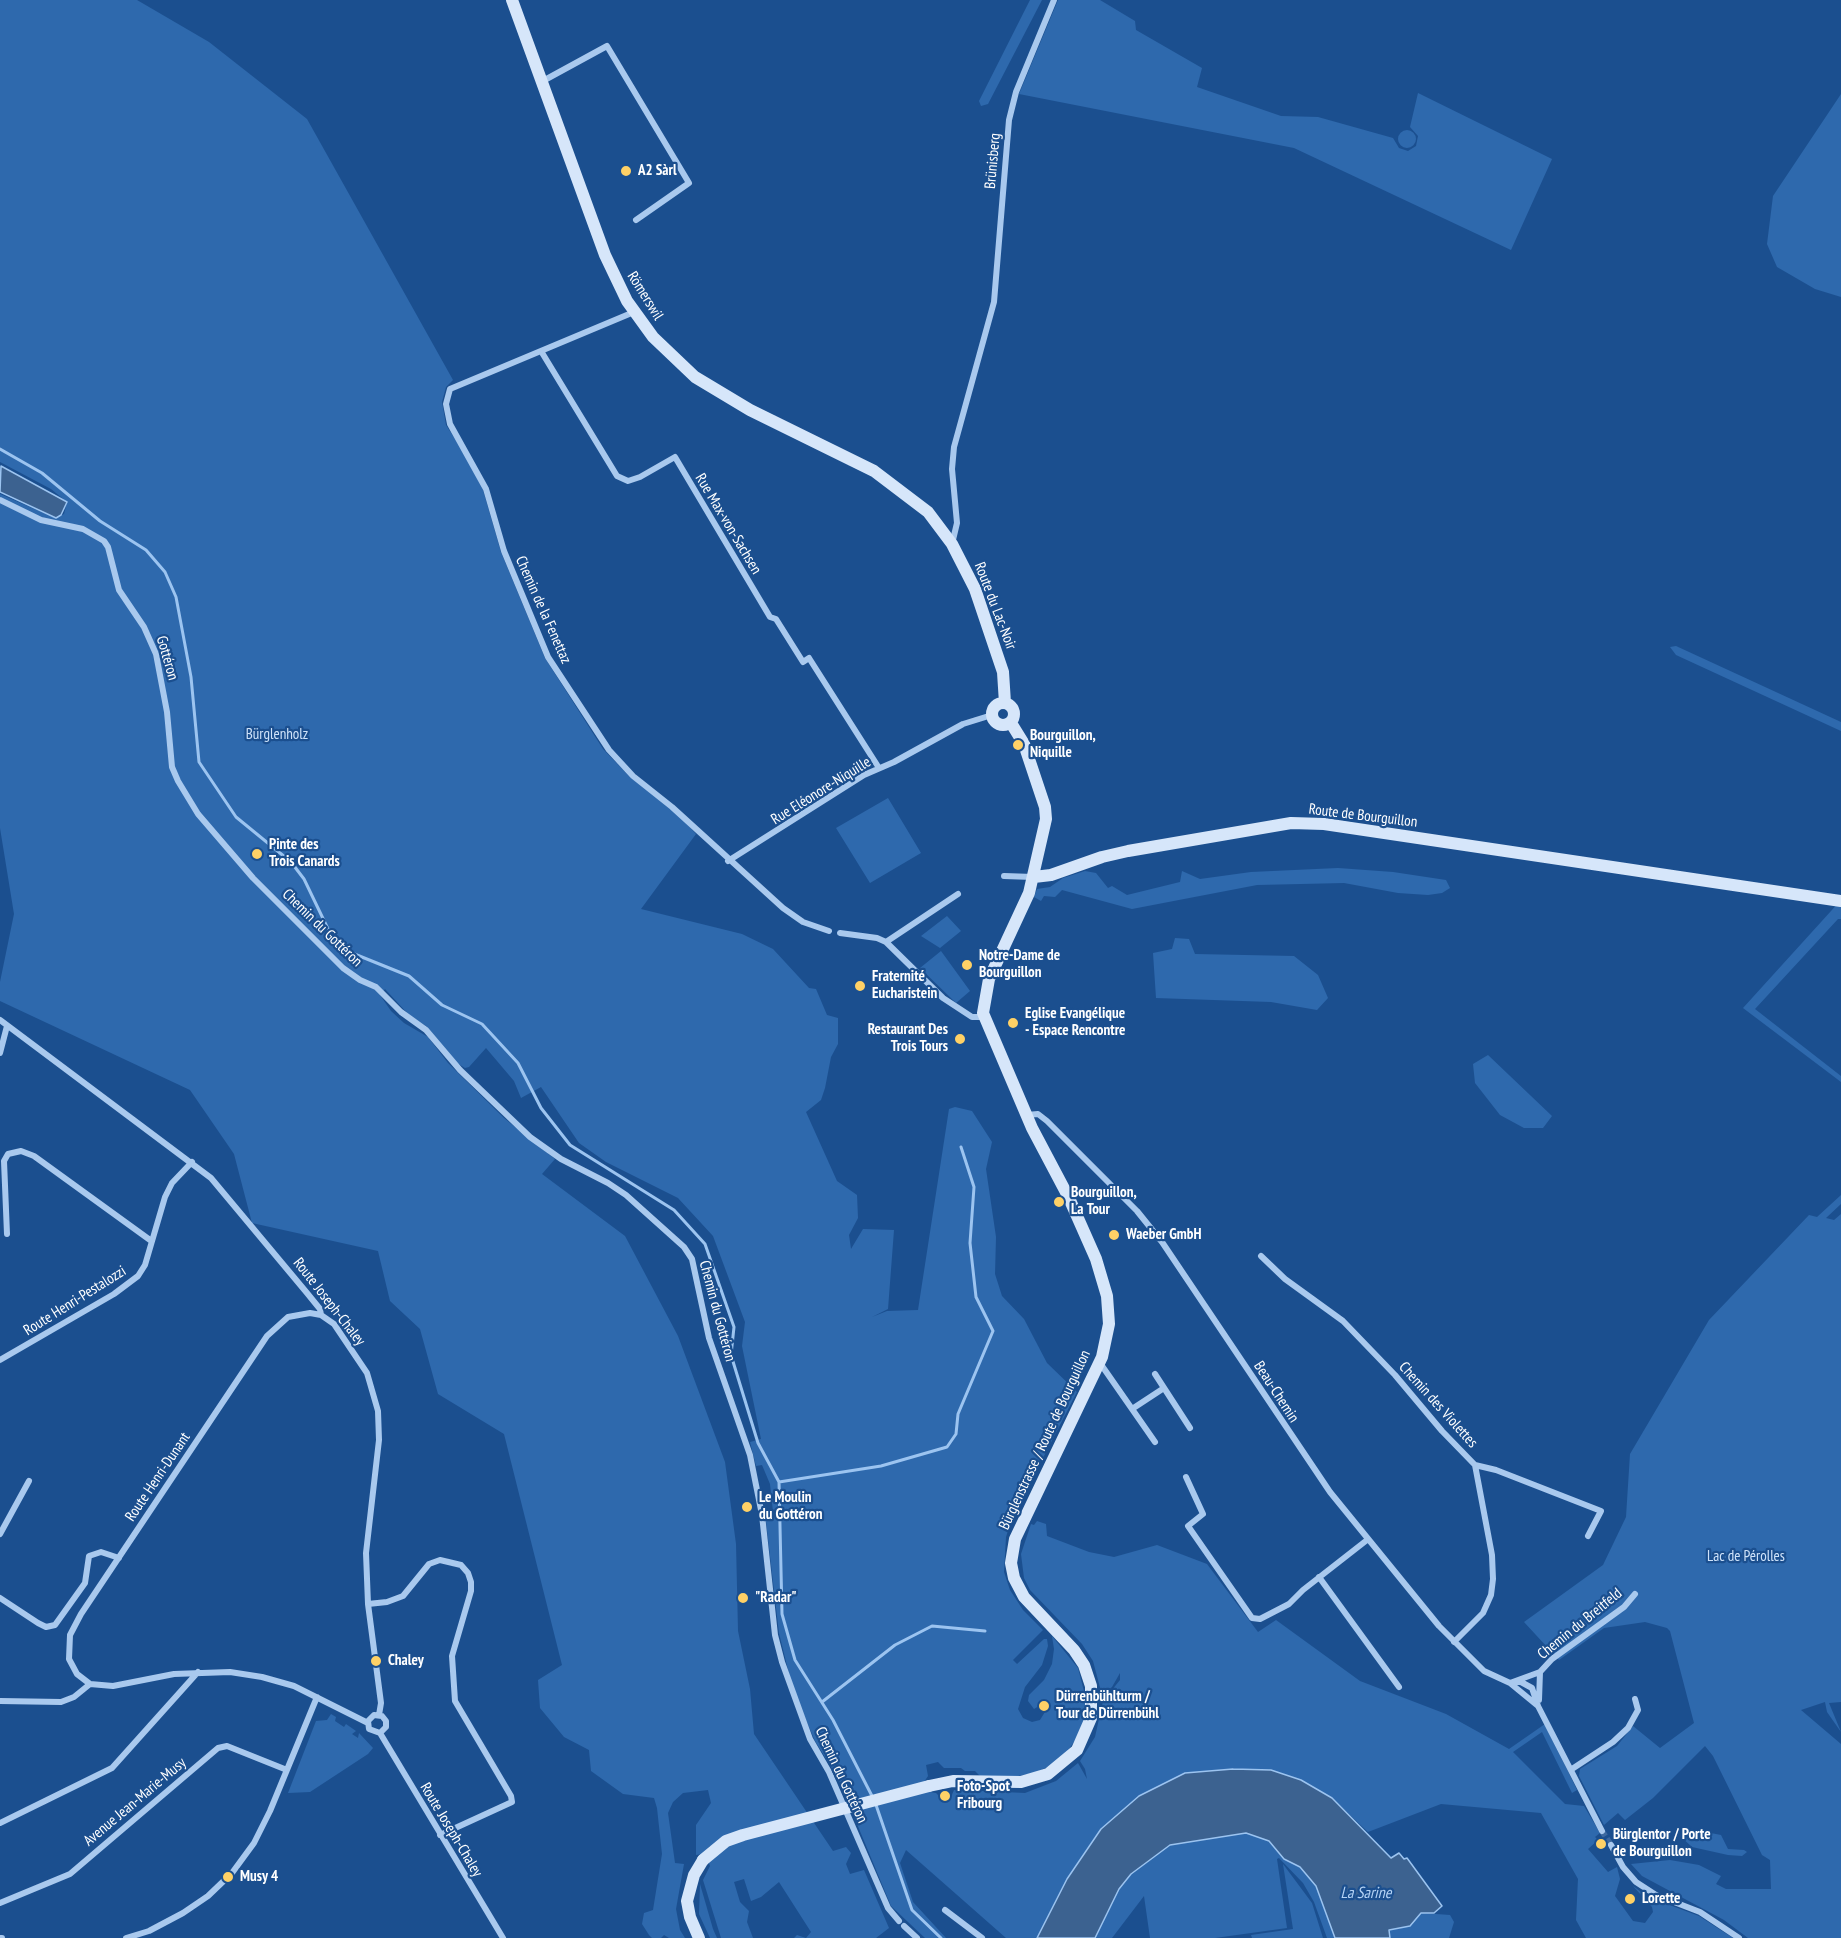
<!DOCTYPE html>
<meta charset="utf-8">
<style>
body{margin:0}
canvas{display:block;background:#1b4f8f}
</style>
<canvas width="1841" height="1938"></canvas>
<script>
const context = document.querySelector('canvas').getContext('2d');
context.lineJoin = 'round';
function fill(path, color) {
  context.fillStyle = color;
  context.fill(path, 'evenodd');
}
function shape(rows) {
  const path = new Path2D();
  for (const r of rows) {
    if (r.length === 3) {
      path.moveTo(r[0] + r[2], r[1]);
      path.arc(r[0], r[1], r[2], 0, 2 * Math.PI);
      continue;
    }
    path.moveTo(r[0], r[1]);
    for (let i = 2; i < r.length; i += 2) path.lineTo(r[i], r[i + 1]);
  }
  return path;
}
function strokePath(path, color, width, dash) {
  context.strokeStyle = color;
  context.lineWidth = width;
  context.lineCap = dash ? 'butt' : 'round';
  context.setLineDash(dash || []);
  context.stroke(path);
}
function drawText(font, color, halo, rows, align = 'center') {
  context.font = font + ' "PT Sans Narrow",sans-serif';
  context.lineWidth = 4.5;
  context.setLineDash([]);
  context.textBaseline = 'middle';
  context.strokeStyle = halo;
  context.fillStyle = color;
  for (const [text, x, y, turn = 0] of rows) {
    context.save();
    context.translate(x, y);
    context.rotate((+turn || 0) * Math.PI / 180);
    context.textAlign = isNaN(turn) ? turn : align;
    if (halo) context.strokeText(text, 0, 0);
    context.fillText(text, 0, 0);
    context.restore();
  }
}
const green = shape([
 [0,0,137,0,209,42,307,119,453,380,446,387,442,402,446,425,468,459,483,490,501,552,545,658,603,749,630,777,676,812,696,834,641,909,742,934,773,949,809,988,816,989,827,1015,838,1018,838,1044,831,1057,825,1088,821,1100,806,1112,837,1181,857,1195,858,1218,849,1235,851,1249,863,1229,894,1230,888,1309,872,1317,887,1311,918,1310,949,1109,955,1107,972,1111,992,1142,986,1169,996,1237,995,1274,1002,1296,1024,1319,1047,1363,1077,1392,1012,1518,1006,1537,1004,1572,1010,1590,1023,1610,1043,1630,1013,1660,1017,1664,1044,1639,1047,1639,1048,1646,1042,1665,1025,1687,1018,1709,1023,1718,1032,1722,1040,1720,1048,1707,1045,1702,1034,1709,1028,1701,1029,1695,1044,1680,1052,1664,1054,1649,1052,1636,1078,1668,1086,1699,1085,1717,1078,1736,1067,1752,1050,1766,1034,1773,1013,1777,980,1776,975,1771,965,1771,961,1768,944,1768,938,1762,926,1765,928,1776,922,1785,924,1791,936,1793,941,1798,951,1797,954,1790,961,1790,1025,1793,1056,1781,1078,1763,1087,1779,1085,1769,1080,1761,1095,1737,1103,1701,1120,1680,1120,1673,1112,1687,1102,1695,1093,1661,1082,1644,1030,1590,1024,1578,1021,1554,1031,1524,1034,1525,1037,1521,1046,1524,1047,1536,1089,1552,1114,1557,1157,1545,1207,1564,1258,1632,1276,1620,1360,1681,1446,1714,1509,1749,1545,1724,1577,1790,1572,1793,1542,1732,1513,1752,1565,1804,1584,1806,1600,1833,1595,1837,1598,1840,1588,1849,1608,1872,1617,1867,1620,1879,1615,1896,1633,1921,1645,1923,1653,1912,1652,1907,1633,1886,1648,1897,1699,1916,1733,1938,1586,1938,1576,1920,1578,1879,1541,1813,1441,1804,1368,1832,1332,1798,1271,1770,1233,1769,1185,1773,1139,1796,1101,1829,1067,1879,1037,1938,1006,1938,906,1850,900,1863,913,1902,946,1938,925,1938,891,1906,838,1778,815,1741,793,1690,779,1633,765,1513,773,1512,770,1484,762,1465,756,1466,750,1442,761,1439,742,1346,745,1322,713,1236,678,1198,606,1162,579,1143,541,1087,521,1098,514,1081,486,1048,469,1067,465,1068,457,1063,426,1026,409,1015,385,989,380,995,391,1011,404,1023,428,1037,448,1063,504,1118,555,1159,542,1174,625,1236,678,1336,725,1462,736,1544,738,1631,750,1689,754,1734,833,1851,846,1847,851,1853,846,1864,850,1874,864,1870,889,1928,876,1938,794,1938,797,1935,806,1938,811,1932,779,1882,761,1897,751,1901,744,1879,734,1882,740,1902,749,1911,747,1922,753,1938,721,1938,703,1880,710,1866,708,1861,717,1851,710,1846,702,1854,696,1855,696,1825,711,1803,708,1790,683,1793,673,1802,668,1813,675,1863,684,1864,676,1909,680,1930,685,1938,669,1938,664,1935,661,1938,652,1938,649,1935,642,1924,644,1913,653,1910,662,1854,657,1808,654,1798,623,1794,591,1771,589,1750,564,1737,540,1708,538,1680,562,1665,504,1434,438,1394,420,1329,390,1301,378,1251,252,1223,234,1154,190,1090,0,1001,0,982,14,914,0,828,0,494,55,518,64,514,67,502,51,489,0,462],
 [1030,0,1042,0,988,104,981,106,979,101],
 [1058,0,1100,0,1135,21,1136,30,1202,68,1197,87,1281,116,1318,117,1393,138,1399,148,1408,151,1416,146,1418,136,1410,127,1418,93,1552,159,1511,250,1294,148,1019,94],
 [1841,94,1841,297,1815,289,1777,267,1767,244,1773,196],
 [1407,139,9],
 [1676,646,1841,722,1841,731,1676,655,1670,647],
 [888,798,921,853,870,883,836,828],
 [1338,868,1393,872,1446,880,1450,888,1442,893,1428,895,1398,893,1344,883,1257,885,1132,909,1062,890,1055,897,1044,896,1041,901,1034,897,1037,889,1050,887,1063,878,1085,871,1096,873,1108,888,1112,886,1127,895,1180,882,1182,871,1200,879,1251,872],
 [1841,900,1841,919,1838,919,1755,1009,1841,1076,1841,1082,1743,1008],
 [947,916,961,931,940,948,921,936],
 [1175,938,1189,939,1195,954,1294,956,1318,975,1328,998,1317,1010,1271,1002,1156,998,1153,953,1172,949],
 [941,951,970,991,956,1003,920,968],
 [1488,1055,1552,1116,1543,1128,1524,1128,1500,1115,1475,1083,1473,1064],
 [1841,1195,1841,1204,1826,1218,1834,1220,1841,1214,1841,1702,1829,1703,1841,1732,1827,1712,1825,1702,1801,1710,1841,1744,1841,1938,1748,1938,1724,1920,1642,1876,1631,1864,1670,1860,1699,1865,1721,1876,1716,1884,1726,1889,1771,1889,1770,1860,1762,1855,1713,1756,1705,1746,1653,1798,1625,1820,1618,1813,1604,1825,1579,1776,1580,1769,1617,1746,1633,1726,1660,1748,1694,1723,1670,1631,1667,1628,1645,1622,1604,1628,1559,1660,1524,1622,1603,1565,1626,1517,1630,1454,1709,1320,1809,1215,1817,1217],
 [331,1714,336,1717,335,1721,344,1727,346,1724,356,1731,352,1734,358,1738,359,1733,373,1748,368,1754,310,1792,288,1793,316,1721,327,1720],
 [1690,1829,1721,1835,1728,1849,1744,1850,1747,1852,1742,1856,1728,1855,1692,1847,1680,1836,1682,1830],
 [1246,1833,1269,1841,1284,1859,1300,1866,1316,1886,1335,1938,1327,1938,1314,1902,1303,1883,1279,1858,1277,1859,1287,1928,1215,1938,1150,1938,1144,1896,1112,1938,1095,1938,1119,1889,1131,1874,1170,1845],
 [1283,1864,1312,1903,1323,1938,1252,1938,1251,1935,1293,1929],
 [700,1884,713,1929,717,1938,710,1938,699,1914],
 [1422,1913,1450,1915,1454,1922,1449,1938,1390,1938,1389,1930,1410,1926]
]);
const water = shape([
 [1,466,67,502,61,515,56,518,0,492,1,466],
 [1233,1769,1271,1770,1301,1780,1332,1798,1391,1858,1399,1853,1404,1859,1407,1858,1442,1906,1434,1913,1421,1913,1410,1926,1389,1930,1390,1938,1335,1938,1316,1886,1300,1867,1284,1859,1269,1841,1246,1833,1170,1845,1131,1874,1119,1889,1095,1938,1037,1938,1067,1879,1101,1829,1139,1796,1185,1773,1233,1769]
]);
const stream = shape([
 [0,449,42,473,100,521,146,550,165,572,176,597,191,677,199,762,236,817,291,862,304,879,329,931,347,951,409,976,442,1005,482,1024,518,1063,541,1108,570,1145,674,1210,705,1244,734,1327,731,1355,758,1443,779,1482,782,1614,795,1660,833,1720,872,1796],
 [779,1482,881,1466,947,1447,956,1434,958,1414,993,1331,976,1297,970,1243,974,1187,961,1147],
 [822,1702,895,1645,932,1626,985,1631],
 [875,1802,912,1910,941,1938]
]);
const streetTunnel = shape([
 [1602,1831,1611,1845]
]);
const street = shape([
 [541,82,607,46,689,183,636,220],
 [634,312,450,389,446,404,450,424,486,489,504,551,548,657,609,750,633,776,672,807,783,908,803,922,829,931],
 [541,351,617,476,628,481,640,477,675,457,770,617,776,619,803,662,809,658,879,768],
 [0,500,41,520,83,529,104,541,108,547,119,590,144,627,156,654,167,712,172,767,178,781,198,814,253,878,343,968,360,980,376,987,401,1012,426,1030,460,1070,530,1137,561,1159,608,1183,626,1195,684,1247,692,1259,709,1338,750,1455,762,1515,775,1635,782,1662,810,1739,829,1772,888,1908,899,1921],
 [952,544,957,523,952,469,954,447,994,302,1009,120,1016,92,1054,0],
 [728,861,864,775,894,762,963,724,992,715],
 [1004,876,1033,877],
 [840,933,877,938,886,942,943,998,972,1017,984,1017],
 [886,942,958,894],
 [0,1020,211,1178,307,1293,320,1309,321,1315,334,1324,367,1373,378,1411,379,1440,366,1553,368,1604,381,1703,379,1715],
 [0,1053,7,1026],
 [1027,1115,1038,1114,1047,1121,1137,1211,1162,1242,1330,1492,1439,1626,1484,1671,1510,1683,1538,1706,1602,1831],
 [7,1234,4,1161,8,1154,21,1151,34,1156,150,1240],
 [1261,1256,1285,1279,1343,1321,1395,1375,1442,1431,1475,1465,1496,1470,1601,1511,1588,1536],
 [0,1360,114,1294,138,1276,145,1265,165,1197,172,1183,192,1162],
 [1100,1363,1155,1442],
 [1155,1374,1190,1428],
 [1132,1409,1164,1388],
 [1186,1477,1203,1514,1188,1526,1252,1618,1260,1619,1289,1604,1303,1590,1367,1540],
 [0,1534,29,1481],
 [1319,1577,1399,1687],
 [0,1598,38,1623,46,1627,55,1625,85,1583,89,1556,101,1552,119,1558],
 [368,1604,387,1602,403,1596,429,1564,440,1560,461,1565,468,1573,471,1582,471,1591,452,1656,455,1701,511,1796,512,1802,440,1835],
 [1454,1642,1483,1613,1491,1595,1493,1579,1492,1555,1475,1465],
 [1515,1682,1521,1682,1532,1688,1538,1706],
 [1510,1683,1540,1672,1552,1659,1624,1607,1635,1594],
 [90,1684,77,1674,69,1659,70,1635,81,1614,267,1336,288,1317,310,1313,321,1315],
 [1539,1700,1540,1672],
 [0,1701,61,1702,74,1697,90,1684,113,1686,174,1674,230,1672,262,1677,294,1686,368,1723],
 [380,1733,386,1727,386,1721,382,1716,374,1715,368,1721,369,1729,380,1733,503,1938],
 [1572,1769,1613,1742,1628,1728,1638,1710,1635,1699],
 [0,1823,112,1768,198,1672],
 [1611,1845,1623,1867,1636,1882,1656,1895,1700,1912,1739,1938],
 [0,1903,70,1874,218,1748,227,1746,287,1770],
 [945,1910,982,1938],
 [904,1926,917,1938],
 [0,1938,2,1938],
 [126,1938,149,1931,183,1913,208,1896,232,1873,254,1843,270,1811,317,1697]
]);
const secondary = shape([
 [512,0,605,255,627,301,653,337,695,377,750,410,874,471,928,512,952,544,975,589,1003,672,1005,703],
 [1003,714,11],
 [1034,877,1051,875,1102,857,1128,851,1291,823,1324,824,1841,901],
 [929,1786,953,1781,1021,1782,1048,1774,1077,1750,1091,1718,1091,1686,1084,1665,1074,1650,1024,1597,1014,1578,1011,1563,1015,1539,1102,1357,1109,1324,1107,1296,1096,1259,1069,1198,1032,1128,983,1013,989,979,1029,893,1046,819,1045,807,1024,744,1011,723],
 [699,1938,690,1917,687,1901,694,1875,703,1860]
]);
const secondaryBridge = shape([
 [703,1860,726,1841,743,1835,929,1786]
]);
const markers = [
 [626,171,6,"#ffd166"],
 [1018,745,6,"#ffd166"],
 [257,854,6,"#ffd166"],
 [967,965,6,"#ffd166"],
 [860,986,6,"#ffd166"],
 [1013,1023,6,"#ffd166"],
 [960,1039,6,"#ffd166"],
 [1059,1202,6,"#ffd166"],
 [1114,1235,6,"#ffd166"],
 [747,1507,6,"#ffd166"],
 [743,1598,6,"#ffd166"],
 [376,1661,6,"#ffd166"],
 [1044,1706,6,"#ffd166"],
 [945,1796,6,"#ffd166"],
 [1601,1844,6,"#ffd166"],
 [228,1877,6,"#ffd166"],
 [1630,1899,6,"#ffd166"]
];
const streetNames = [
 ["Brünisberg",993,161,-85],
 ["Römerswil",645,296,58],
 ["Rue Max-von-Sachsen",728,524,59],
 ["Route du Lac-Noir",995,606,69],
 ["Chemin de la Fenettaz",543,610,66],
 ["Gottéron",167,658,74],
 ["Rue Eléonore-Niquille",821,791,-32],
 ["Route de Bourguillon",1363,816,7],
 ["Chemin du Gottéron",322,928,44],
 ["Route Henri-Pestalozzi",75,1301,-32],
 ["Route Joseph-Chaley",329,1302,52],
 ["Chemin du Gottéron",717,1311,75],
 ["Beau-Chemin",1276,1392,57],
 ["Chemin des Violettes",1438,1405,48],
 ["Bürglenstrasse / Route de Bourguillon",1045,1440,-65],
 ["Route Henri-Dunant",158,1477,-56],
 ["Chemin du Breitfeld",1580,1624,-39],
 ["Chemin du Gottéron",841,1775,65],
 ["Avenue Jean-Marie-Musy",135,1802,-40],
 ["Route Joseph-Chaley",451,1830,59]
];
const poiNames = [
 ["A2 Sàrl",638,171],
 ["Bourguillon,",1030,736],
 ["Niquille",1030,753],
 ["Pinte des",269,845],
 ["Trois Canards",269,862],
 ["Notre-Dame de",979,956],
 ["Bourguillon",979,973],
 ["Fraternité",872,977],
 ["Eucharistein",872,994],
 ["Eglise Evangélique",1025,1014],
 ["- Espace Rencontre",1025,1031],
 ["Restaurant Des",948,1030,"right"],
 ["Trois Tours",948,1047,"right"],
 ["Bourguillon,",1071,1193],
 ["La Tour",1071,1210],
 ["Waeber GmbH",1126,1235],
 ["Le Moulin",759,1498],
 ["du Gottéron",759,1515],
 ["\"Radar\"",755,1598],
 ["Chaley",388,1661],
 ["Dürrenbühlturm /",1056,1697],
 ["Tour de Dürrenbühl",1056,1714],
 ["Foto-Spot",957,1787],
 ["Fribourg",957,1804],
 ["Bürglentor / Porte",1613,1835],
 ["de Bourguillon",1613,1852],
 ["Musy 4",240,1877],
 ["Lorette",1642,1899]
];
const parkNames = [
 ["Bürglenholz",277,735],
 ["Lac de Pérolles",1746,1557]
];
const waterNames = [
 ["La Sarine",1366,1893]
];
fill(green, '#2e69ad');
fill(water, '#3c6290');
strokePath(water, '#9cc4f0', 1.5);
strokePath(stream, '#9cc4f0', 3);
strokePath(streetTunnel, '#3d69a0', 6, [6, 3]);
strokePath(street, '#a9c9ee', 6);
strokePath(secondary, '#d6e6fa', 12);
strokePath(secondaryBridge, '#d6e6fa', 12);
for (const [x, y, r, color] of markers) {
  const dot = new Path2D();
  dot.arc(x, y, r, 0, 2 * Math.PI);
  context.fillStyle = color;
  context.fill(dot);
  strokePath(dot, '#1b4f8f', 2);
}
drawText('15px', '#fff', '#1b4f8f', streetNames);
drawText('bold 15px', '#fff', '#1b4f8f', poiNames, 'left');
drawText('15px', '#cfe3fa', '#1b4f8f', parkNames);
drawText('italic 16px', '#b5d3f5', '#1b4f8f', waterNames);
</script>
